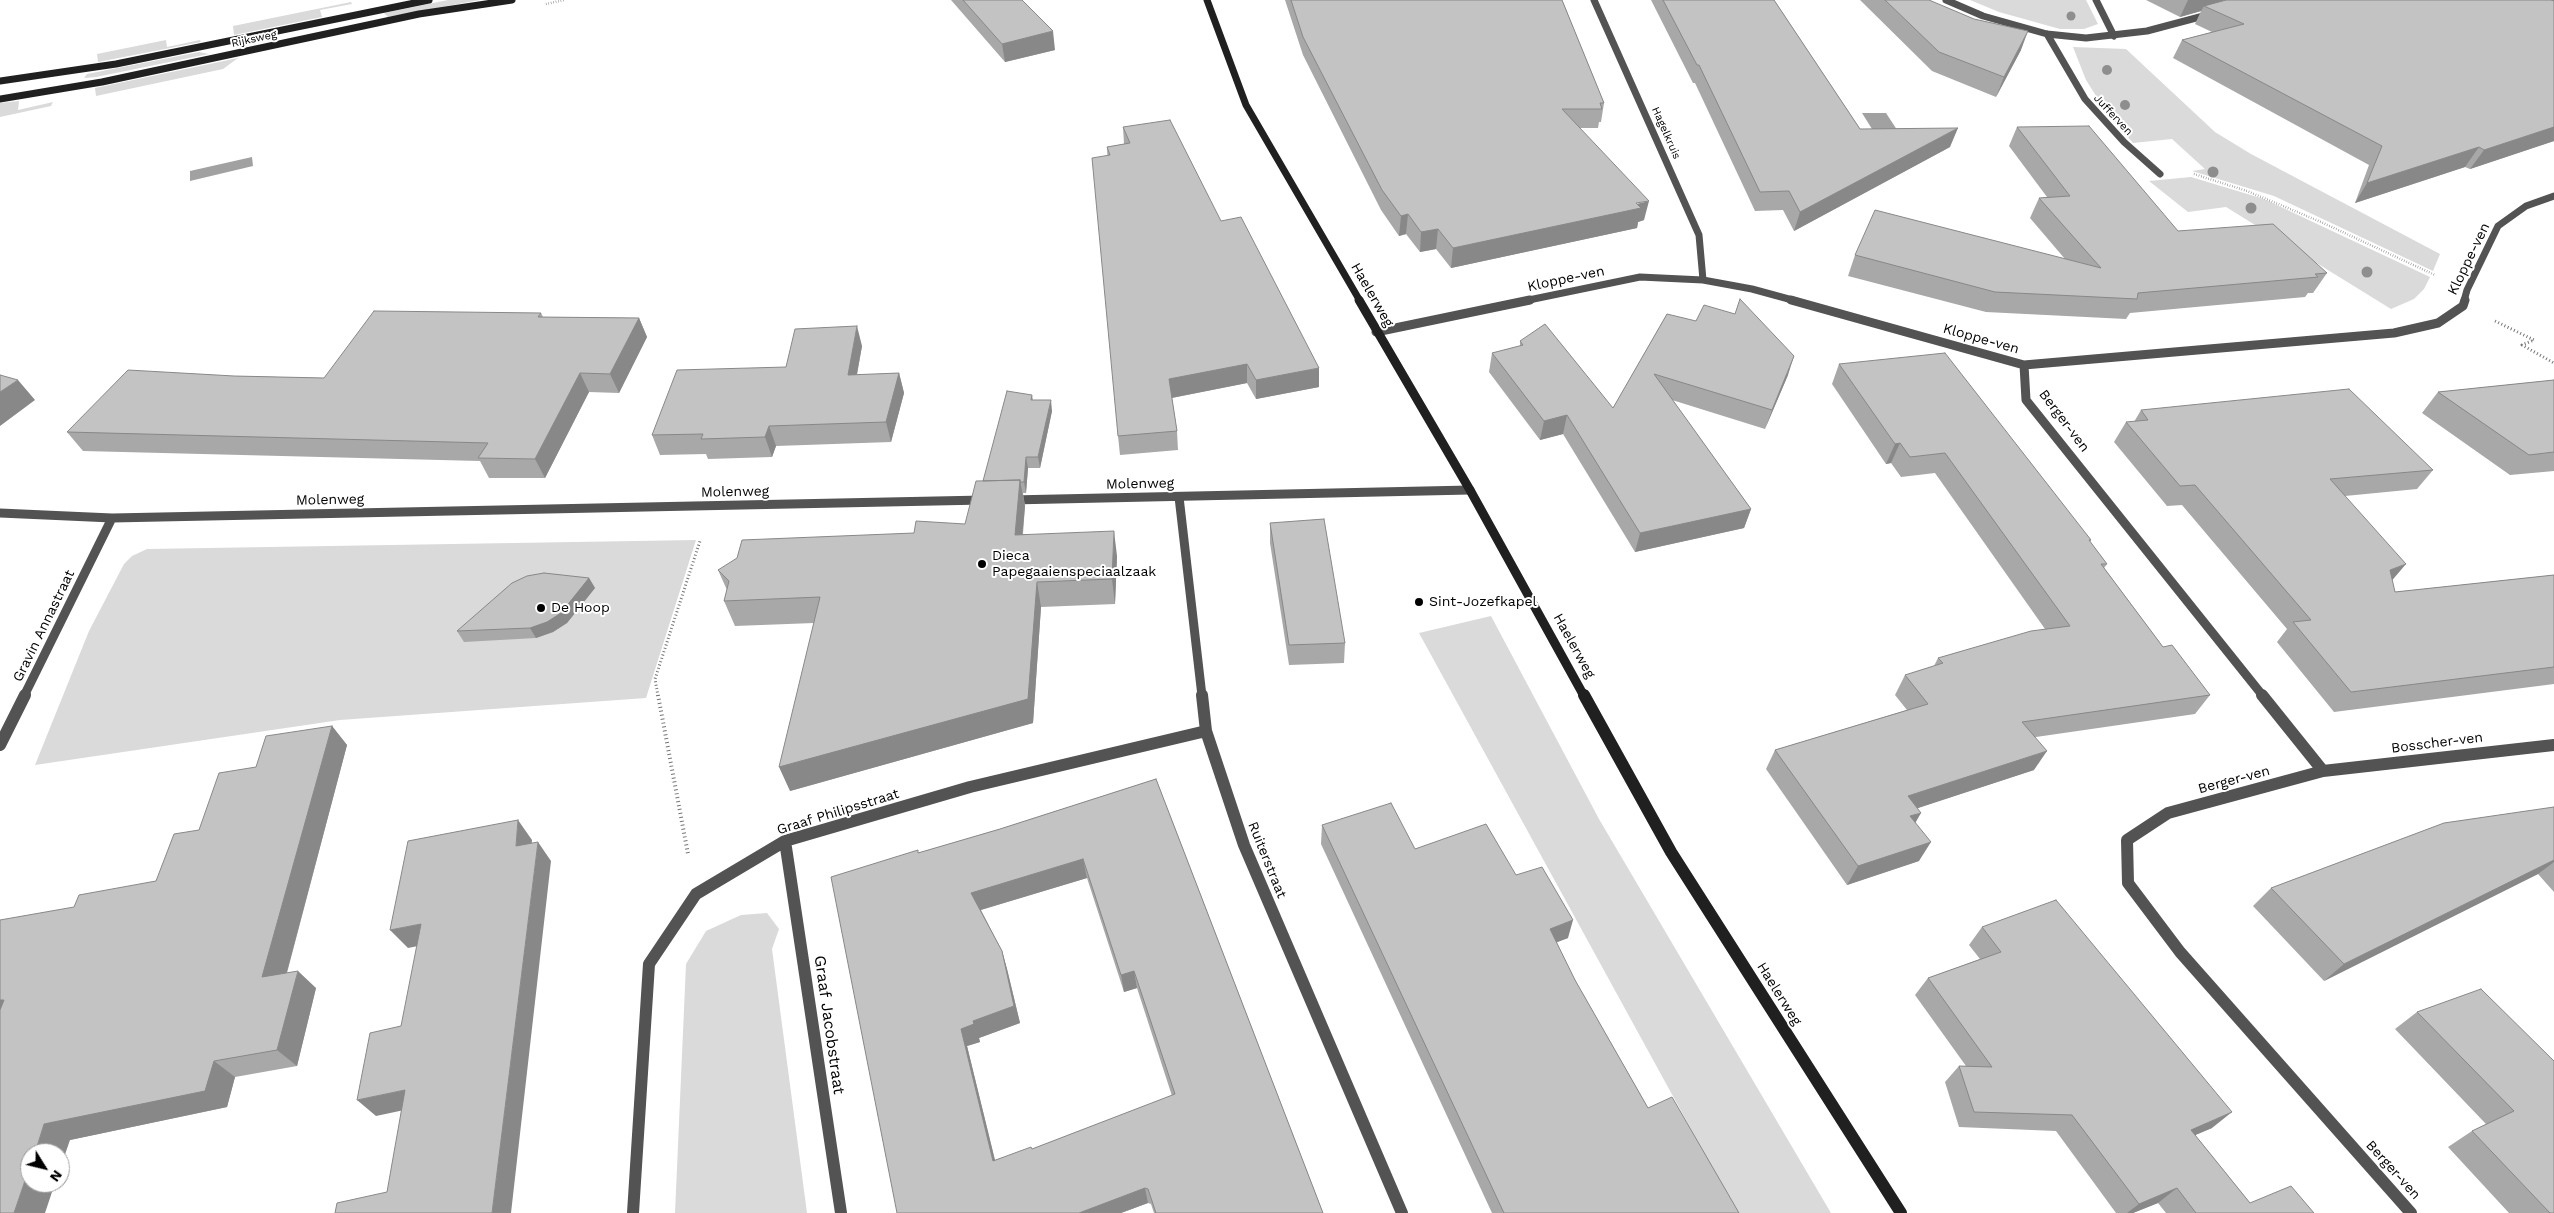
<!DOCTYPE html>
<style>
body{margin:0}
#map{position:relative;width:2554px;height:1213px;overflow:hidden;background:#fff;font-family:"Work Sans",sans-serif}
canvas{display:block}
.north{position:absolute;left:20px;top:1143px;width:50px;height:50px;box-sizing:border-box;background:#fff;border:1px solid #999;border-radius:50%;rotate:126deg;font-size:14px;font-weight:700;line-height:20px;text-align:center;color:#000}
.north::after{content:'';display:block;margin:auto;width:18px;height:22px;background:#000;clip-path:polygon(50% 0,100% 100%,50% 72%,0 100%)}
</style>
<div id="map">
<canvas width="2554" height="1213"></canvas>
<div class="north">N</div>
</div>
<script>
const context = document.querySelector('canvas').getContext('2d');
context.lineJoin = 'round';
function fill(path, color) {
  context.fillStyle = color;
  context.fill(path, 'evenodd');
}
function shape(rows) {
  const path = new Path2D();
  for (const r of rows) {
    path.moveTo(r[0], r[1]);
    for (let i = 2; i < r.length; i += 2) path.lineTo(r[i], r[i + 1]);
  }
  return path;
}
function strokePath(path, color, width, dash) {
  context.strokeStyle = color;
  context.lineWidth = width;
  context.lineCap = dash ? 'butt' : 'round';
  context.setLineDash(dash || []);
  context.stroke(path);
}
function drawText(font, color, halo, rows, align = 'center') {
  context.font = font + ' "Work Sans",sans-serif';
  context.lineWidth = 4;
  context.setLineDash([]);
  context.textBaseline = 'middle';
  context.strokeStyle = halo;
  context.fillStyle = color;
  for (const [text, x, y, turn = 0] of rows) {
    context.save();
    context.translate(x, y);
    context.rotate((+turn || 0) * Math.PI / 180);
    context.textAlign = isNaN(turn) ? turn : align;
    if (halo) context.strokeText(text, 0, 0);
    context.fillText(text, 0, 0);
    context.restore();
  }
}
const green = shape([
 [448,0,480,0,388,17,384,13],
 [1970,0,2086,0,2098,24,2084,29,2060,29,1999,12],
 [351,2,352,4,320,10,322,17,234,35,233,26],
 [166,40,167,47,200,40,201,42,98,62,97,54],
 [2073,47,2126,49,2215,132,2251,154,2440,254,2433,271,2274,196,2192,171,2205,169,2172,139,2133,143,2105,110,2086,80],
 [199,52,209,54,96,77,84,78,87,74],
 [238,58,223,69,96,96,95,88],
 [19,101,18,110,53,102,51,106,0,117,0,103],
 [2191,177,2264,199,2430,277,2424,289,2414,299,2391,309,2226,207,2188,212,2149,181],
 [696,540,646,698,340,720,35,765,89,631,124,564,132,556,147,549],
 [1491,616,1599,819,1831,1213,1737,1213,1419,633],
 [767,913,779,929,772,949,807,1213,675,1213,686,964,706,931,741,915]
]);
const water = shape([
 [1862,113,1886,113,1901,136,1877,137],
 [252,157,253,166,190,181,190,171]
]);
const pathFar2 = shape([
 [546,4,564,0],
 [2194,174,2247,191,2321,222,2435,275]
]);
const pathFar1 = shape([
 [2495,321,2534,340,2522,345,2554,363],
 [658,696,655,679,700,541]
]);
const path = shape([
 [658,695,688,854]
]);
const streetFar2 = shape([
 [1594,0,1699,235,1703,280],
 [1946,0,1983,16,2047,34,2086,38,2147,31,2211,14],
 [2096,0,2114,36],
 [2047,34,2085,99,2124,142,2160,174],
 [1524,301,1640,277,1703,280,1752,289,1796,301],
 [2464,301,2467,290,2498,226,2526,206,2554,196]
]);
const streetFar1 = shape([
 [1791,300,2024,365,2394,333,2438,323,2463,306,2465,300],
 [1376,332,1530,300],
 [2024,365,2026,400,2263,696],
 [1179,497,1202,696],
 [1011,500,1470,490],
 [0,513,112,518,984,500],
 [24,696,112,518]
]);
const street = shape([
 [1202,695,1206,731,1244,845,1402,1213],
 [2262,695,2323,771,2168,813,2127,840,2128,883,2180,952,2411,1213],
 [0,745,25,695],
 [2323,771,2554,745],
 [785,841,841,1213],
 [633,1213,649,964,696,894,785,841,970,787,1206,731]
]);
const secondaryFar2 = shape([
 [1207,0,1246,105,1360,301],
 [0,81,116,64,429,0],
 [0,99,102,82,419,14,512,0]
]);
const secondaryFar1 = shape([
 [1359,300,1470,490,1584,696]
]);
const secondary = shape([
 [1584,695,1671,852,1901,1213]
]);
const trees = [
 [2071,16,4.5],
 [2107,70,5],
 [2125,105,5],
 [2213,172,5.5],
 [2251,208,5.5],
 [2367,272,5.5]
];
const wall = shape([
 [951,0,1022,0,1055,50,1005,62],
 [1285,0,1562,0,1604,103,1601,122,1599,122,1598,128,1580,128,1644,220,1638,222,1637,228,1451,268,1436,249,1420,252,1406,234,1399,236,1381,210,1303,55],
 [1651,0,1774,0,1860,129,1950,147,1794,231,1783,210,1755,211,1695,83,1693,83],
 [1860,0,1929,0,2021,50,1996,97,1932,71],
 [2146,0,2554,0,2554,141,2470,169,2465,167,2355,203,2369,165,2173,58,2182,40,2212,32,2195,24,2201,11,2180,17],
 [1123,127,1221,221,1319,387,1256,399,1247,383,1172,398,1177,431,1178,450,1120,455,1118,436,1107,147,1124,144],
 [2017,127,2178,231,2327,273,2313,293,2308,293,2305,297,2130,313,2126,319,1986,312,1848,276,1855,255,2065,259,2030,218,2039,198,2047,197,2009,146],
 [541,313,543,317,639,318,647,337,619,393,589,392,545,478,489,478,480,461,83,451,67,432,234,376,324,378],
 [1667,314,1788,375,1765,429,1672,400,1751,509,1744,528,1635,552,1563,434,1540,440,1489,372,1492,353,1520,346,1520,341,1613,408],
 [862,346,857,375,899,373,904,393,891,442,776,446,772,457,708,459,706,454,660,455,652,435,786,367],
 [1839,364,2091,540,2090,542,2107,564,2104,568,2163,647,2210,695,2195,714,2036,737,2034,770,1917,808,1916,823,1919,861,1847,885,1766,769,1775,750,1907,710,1895,695,1905,675,1934,666,1938,658,2045,629,1935,473,1901,477,1891,463,1886,464,1832,384],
 [2554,380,2554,471,2510,475,2422,413,2438,392],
 [1032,395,1033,400,1052,411,1040,468,1028,468,1026,493,1023,493,1025,506,1023,534,1117,556,1115,604,1041,607,1033,723,790,791,814,623,735,626,724,601,727,590,718,570,965,524,983,481],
 [2141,410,2433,470,2417,489,2345,496,2392,580,2395,592,2554,575,2554,684,2334,712,2277,642,2287,629,2182,505,2167,506,2114,442,2126,422,2134,422],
 [1270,523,1345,643,1344,663,1289,665,1270,543],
 [589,578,595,588,567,623,553,632,536,638,464,642,457,631],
 [332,726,347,745,287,973,316,988,297,1066,235,1077,227,1107,70,1140,74,907,156,881,199,830,256,767],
 [1156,779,1323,1213,1154,1213,1151,1204,1148,1203,1121,1213,897,1213,919,853,1000,829],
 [1087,878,1124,992,1137,988,1172,1096,1032,1149,995,1160,967,1046,980,1042,979,1038,1020,1023,1007,969,1002,951,981,910],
 [2554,807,2554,892,2538,874,2324,981,2253,906,2271,888],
 [1322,825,1516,875,1568,938,1556,942,1575,980,1648,1108,1739,1213,1492,1213,1321,844],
 [1982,927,2212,1128,2195,1135,2250,1203,2314,1213,2166,1213,2158,1203,2133,1213,2116,1213,2056,1131,1959,1127,1945,1082,1959,1066,1966,1066,1915,995,1928,978,1980,959,1969,945],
 [2417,1012,2554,1061,2554,1213,2509,1213,2448,1147,2472,1131,2486,1124,2395,1029]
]);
const shadedWall = shape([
 [2188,0,2244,0,2204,6,2201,11,2180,17],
 [1053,31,1055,50,1005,62,1002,44],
 [2028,31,2021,50,1996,97,2004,77],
 [2554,127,2554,141,2470,169,2484,150],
 [1958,128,1950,147,1794,231,1800,212],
 [2479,147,2465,167,2355,203,2367,183],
 [1649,201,1644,220,1638,222,1637,228,1451,268,1453,248],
 [1408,214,1406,234,1399,236,1401,216],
 [1438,229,1436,249,1420,252,1421,232],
 [639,318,647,337,619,393,610,374],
 [857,326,862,346,853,395,848,375],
 [1794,356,1788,375,1765,429,1772,410],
 [1247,364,1247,383,1171,398,1169,379],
 [1319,368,1319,387,1256,399,1256,380],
 [580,373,589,392,545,478,535,459],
 [899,373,904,393,891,442,886,422],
 [18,380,35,400,0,426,0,392],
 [1051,400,1052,411,1040,468,1038,457],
 [1567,415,1563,434,1540,440,1544,421],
 [769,426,776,446,772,457,765,437],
 [1900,443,1891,463,1886,464,1895,444],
 [1026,457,1028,468,1026,493,1024,482],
 [1020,480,1025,506,1020,560,1015,535],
 [1751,509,1744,528,1635,552,1640,533],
 [1114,531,1117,556,1115,604,1112,579],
 [2406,564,2389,584,2390,570],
 [589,578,595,588,567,623,553,632,536,638,530,628],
 [1037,582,1041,607,1033,723,790,791,779,767],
 [332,726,347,745,281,994,262,977],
 [2047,751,2034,770,1897,815,1908,796],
 [1921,813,1910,832,1910,816],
 [518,820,532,840,530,865,516,846],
 [538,842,551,861,511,1213,492,1213],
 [1931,842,1919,861,1847,885,1858,866],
 [1083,859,1087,878,977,911,971,893],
 [2554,860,2554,862,2538,874,2324,981,2344,964],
 [1573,920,1568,938,1545,947,1550,929],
 [421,924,438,942,408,948,390,930],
 [1002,951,1007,969,1020,1023,979,1038,980,1042,967,1046,999,1177,993,1161,961,1029,973,1021],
 [298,971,316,988,297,1066,277,1050],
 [1134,971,1137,988,1124,992,1121,975],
 [0,1000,4,1000,0,1022],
 [214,1061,235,1077,227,1107,70,1140,60,1169,60,1153,35,1153,44,1124],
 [405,1090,423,1106,376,1116,357,1100],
 [2232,1112,2212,1128,2172,1145,2191,1130],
 [30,1166,30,1183,55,1183,45,1213,14,1213],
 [1145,1188,1148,1203,1121,1213,1079,1213],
 [2177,1188,2158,1203,2133,1213,2127,1213,2139,1204]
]);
const building = shape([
 [963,0,1022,0,1053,31,1002,44,963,0],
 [1291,0,1562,0,1604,103,1600,103,1602,109,1562,109,1649,201,1636,203,1641,208,1453,248,1438,229,1421,232,1408,214,1401,216,1382,190,1303,37,1291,0],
 [1663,0,1774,0,1860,129,1958,128,1800,212,1789,191,1760,192,1699,65,1697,65,1663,0],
 [1885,0,1929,0,1974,19,2028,31,2004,77,1939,52,1885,0],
 [2226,0,2551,0,2554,1,2554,127,2484,150,2479,147,2367,183,2382,146,2182,40,2244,24,2204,6,2226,0],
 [1170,120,1221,221,1241,217,1319,368,1256,380,1247,364,1169,379,1177,431,1118,436,1092,158,1110,155,1107,147,1130,143,1123,127,1170,120],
 [2089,126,2178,231,2273,224,2327,273,2315,274,2318,277,2138,293,2137,299,1995,292,1855,255,1875,210,2101,268,2039,198,2070,196,2017,127,2089,126],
 [1740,299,1794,356,1772,410,1654,374,1751,509,1640,533,1567,415,1544,421,1492,353,1523,345,1520,341,1545,324,1613,408,1667,314,1696,321,1704,305,1735,314,1740,299],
 [374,311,541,313,538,317,639,318,610,374,580,373,535,459,478,458,488,443,67,432,128,370,234,376,324,378,374,311],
 [857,326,848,375,899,373,886,422,769,426,765,437,701,439,703,434,652,435,677,370,786,367,795,329,857,326],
 [1945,353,2091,540,2089,540,2107,564,2101,564,2163,647,2172,645,2210,695,2022,722,2047,751,1908,796,1921,813,1910,816,1931,842,1858,866,1775,750,1928,704,1905,675,1943,663,1938,658,2031,631,2070,626,1945,453,1910,457,1900,443,1895,444,1839,364,1945,353],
 [0,375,18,380,0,392,0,375],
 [2554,380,2554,452,2529,455,2438,392,2554,380],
 [2349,389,2433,470,2330,479,2406,564,2390,570,2395,592,2554,575,2554,667,2351,692,2293,622,2311,620,2195,485,2180,486,2126,422,2148,420,2141,410,2349,389],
 [1007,391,1032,395,1031,400,1051,400,1038,457,1026,457,1024,482,1020,482,1020,480,983,481,1007,391],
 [1020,480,1015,535,1114,531,1112,579,1037,582,1028,699,779,767,820,597,724,601,729,581,718,570,737,558,742,540,914,533,916,521,965,524,976,481,1020,480],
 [1324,519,1345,643,1289,645,1270,523,1324,519],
 [544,573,589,578,561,613,547,622,530,628,457,631,512,583,527,576,544,573],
 [332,726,262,977,298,971,277,1050,214,1061,205,1091,44,1124,35,1153,30,1153,30,1166,14,1213,0,1213,0,1010,4,1000,0,1000,0,920,74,907,79,895,156,881,174,834,199,830,219,773,256,767,266,736,332,726],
 [1156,779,1323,1213,1156,1213,1148,1189,1145,1188,1079,1213,897,1213,831,877,918,850,918,853,1000,829,1156,779],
 [1083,859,1121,975,1134,971,1175,1094,1032,1149,1031,1147,993,1161,961,1029,974,1024,973,1021,1014,1006,1002,951,971,893,1083,859],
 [1391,803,1415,849,1486,824,1516,875,1542,867,1573,920,1550,929,1575,980,1648,1108,1672,1097,1739,1213,1504,1213,1322,825,1391,803],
 [2554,807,2554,860,2344,964,2271,888,2444,823,2554,807],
 [518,820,516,846,538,842,492,1213,335,1213,337,1203,387,1192,405,1090,357,1100,370,1033,401,1026,421,924,390,930,408,841,518,820],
 [2056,900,2232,1112,2191,1130,2250,1203,2291,1186,2314,1213,2196,1213,2177,1188,2139,1204,2072,1115,1974,1112,1959,1066,1992,1067,1928,978,2001,952,1982,927,2056,900],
 [2481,989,2554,1061,2554,1213,2550,1213,2472,1131,2514,1111,2417,1012,2481,989]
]);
const markers = [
 [982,564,5,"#000"],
 [1419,602,5,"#000"],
 [541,608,5,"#000"]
];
const farStreetnames = [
 ["Rijksweg",254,39,-12],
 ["Jufferven",2113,115,47],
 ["Hagelkruis",1666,133,66]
];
const streetNames = [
 ["Kloppe-ven",2469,259,-64],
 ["Kloppe-ven",1566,279,-12],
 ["Haelerweg",1372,295,60],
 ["Kloppe-ven",1981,339,16],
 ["Berger-ven",2064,421,53],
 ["Molenweg",1140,484,-1],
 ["Molenweg",735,492,-1],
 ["Molenweg",330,500,-1],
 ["Gravin Annastraat",44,626,-64],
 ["Haelerweg",1574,646,61],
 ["Bosscher-ven",2437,743,-7],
 ["Berger-ven",2234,780,-15],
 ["Graaf Philipsstraat",838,812,-17],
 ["Ruiterstraat",1267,860,68],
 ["Haelerweg",1779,994,58],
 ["Berger-ven",2393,1170,48]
];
const poiNames = [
 ["Dieca",992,556],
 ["Papegaaienspeciaalzaak",992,572],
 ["Sint-Jozefkapel",1429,602],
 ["De Hoop",551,608]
];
const nearStreetnames = [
 ["Graaf Jacobstraat",829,1025,82]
];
fill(green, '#dadada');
fill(water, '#a1a1a1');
strokePath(pathFar2, '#757575', 2.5, [0.5, 2]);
strokePath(pathFar1, '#757575', 3, [1, 2.5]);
strokePath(path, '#757575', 4, [1, 3]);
strokePath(streetFar2, '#535353', 7);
strokePath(streetFar1, '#535353', 9);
strokePath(street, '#535353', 12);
strokePath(secondaryFar2, '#202020', 7);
strokePath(secondaryFar1, '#202020', 9);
strokePath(secondary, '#202020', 12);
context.fillStyle = '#8e8e8e';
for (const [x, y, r] of trees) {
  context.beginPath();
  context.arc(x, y, r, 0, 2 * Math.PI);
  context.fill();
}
fill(wall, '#a8a8a8');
fill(shadedWall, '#888');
fill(building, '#c3c3c3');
strokePath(building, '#888', 1);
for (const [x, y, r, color] of markers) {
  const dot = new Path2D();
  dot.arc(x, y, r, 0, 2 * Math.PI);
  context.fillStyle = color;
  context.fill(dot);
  strokePath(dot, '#fff', 2);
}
drawText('11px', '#000', '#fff', farStreetnames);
drawText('14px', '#000', '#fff', streetNames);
drawText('14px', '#000', '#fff', poiNames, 'left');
drawText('16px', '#000', '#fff', nearStreetnames);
</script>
